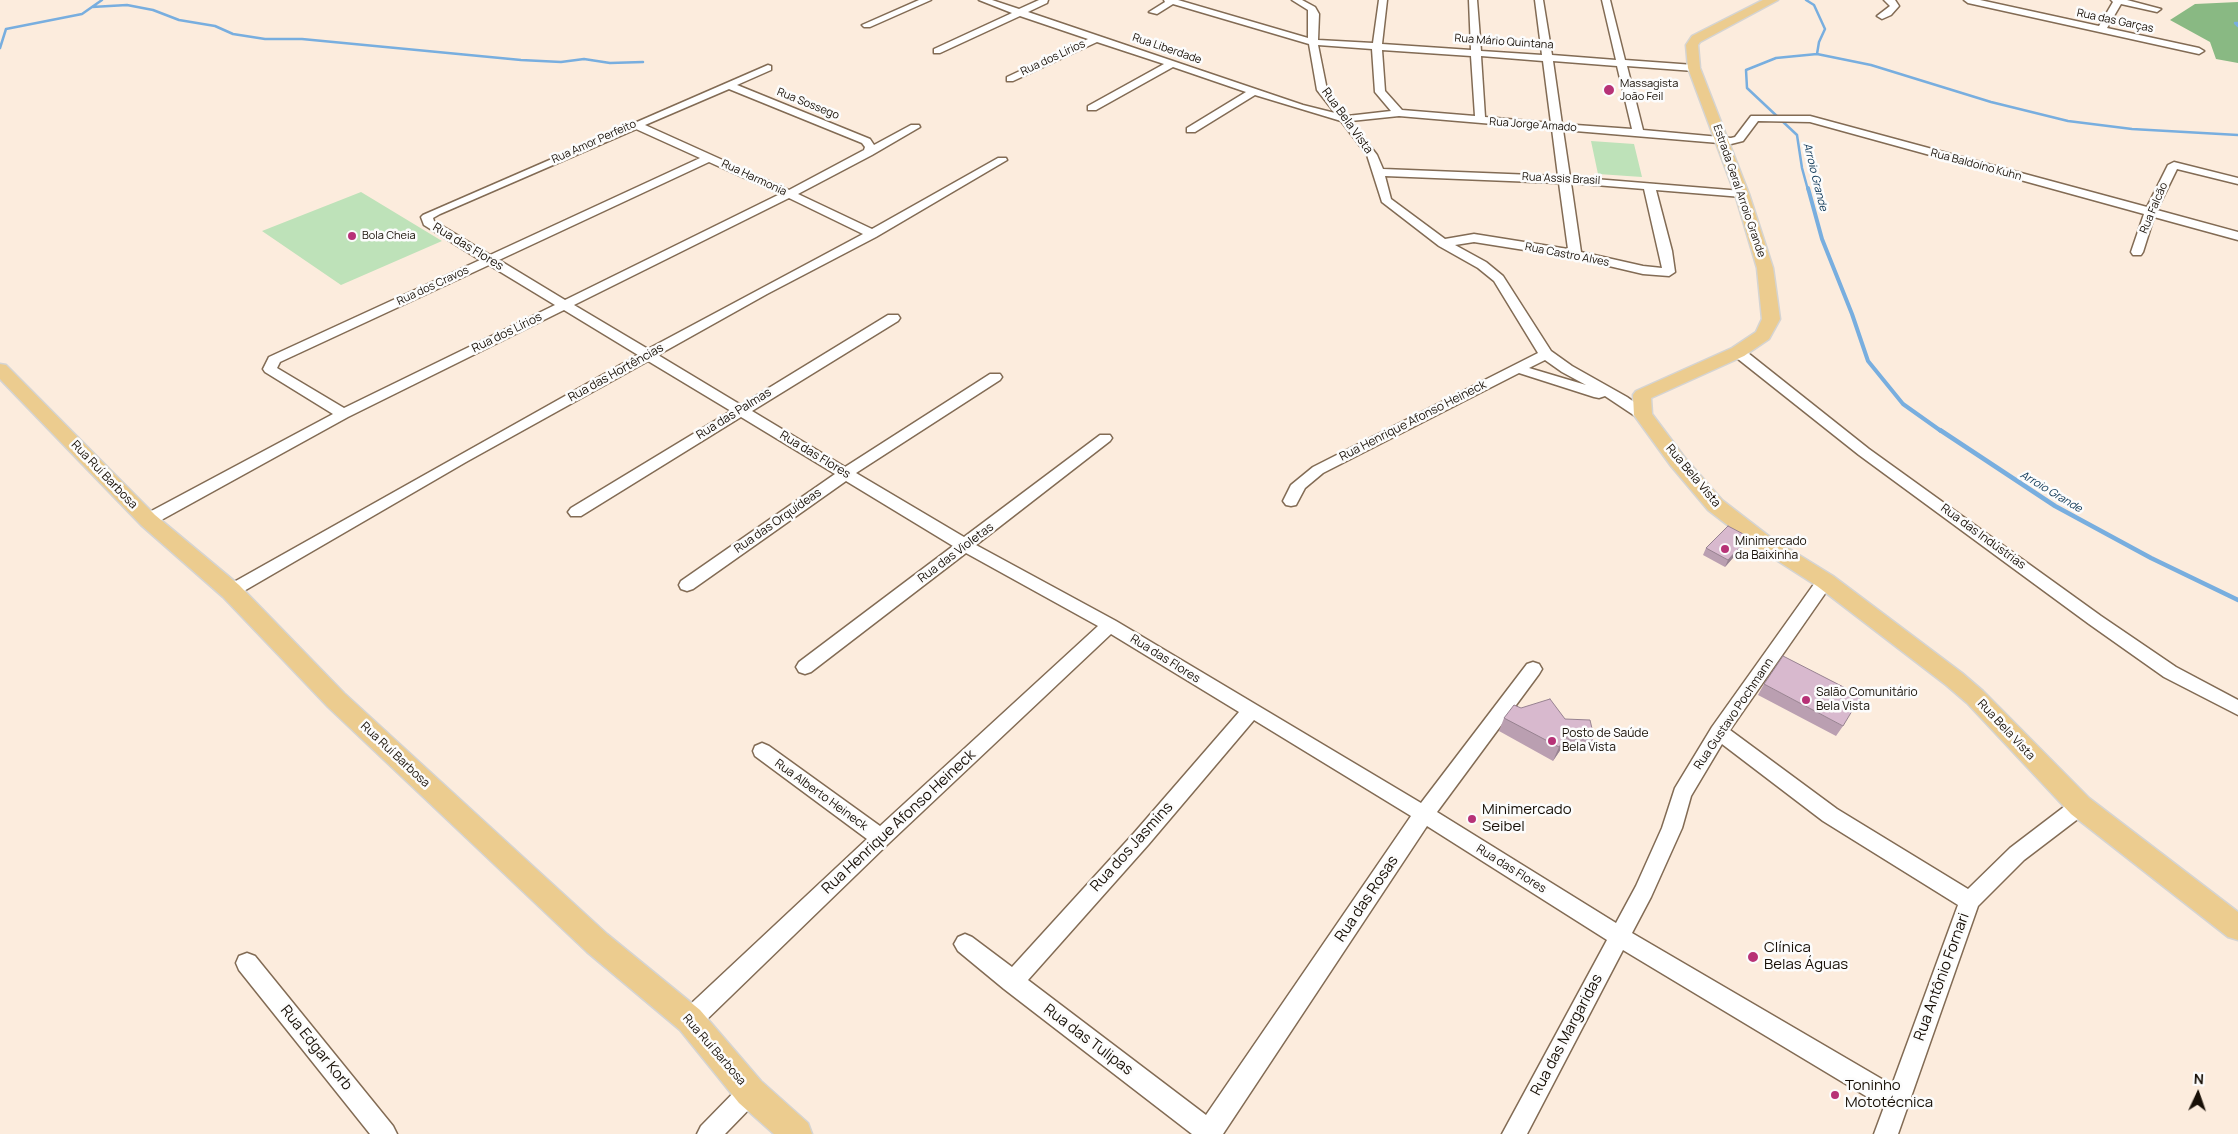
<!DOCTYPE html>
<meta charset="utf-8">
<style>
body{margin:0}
#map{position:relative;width:2238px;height:1134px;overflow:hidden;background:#fcecdd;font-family:Manrope,sans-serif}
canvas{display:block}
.north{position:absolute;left:2173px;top:1069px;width:50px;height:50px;-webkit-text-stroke:4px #fcfcfc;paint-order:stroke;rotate:3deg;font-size:14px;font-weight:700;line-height:20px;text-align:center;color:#170f06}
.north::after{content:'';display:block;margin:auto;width:18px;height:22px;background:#170f06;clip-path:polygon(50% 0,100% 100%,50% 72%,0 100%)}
</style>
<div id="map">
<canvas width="2238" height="1134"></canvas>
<div class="north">N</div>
</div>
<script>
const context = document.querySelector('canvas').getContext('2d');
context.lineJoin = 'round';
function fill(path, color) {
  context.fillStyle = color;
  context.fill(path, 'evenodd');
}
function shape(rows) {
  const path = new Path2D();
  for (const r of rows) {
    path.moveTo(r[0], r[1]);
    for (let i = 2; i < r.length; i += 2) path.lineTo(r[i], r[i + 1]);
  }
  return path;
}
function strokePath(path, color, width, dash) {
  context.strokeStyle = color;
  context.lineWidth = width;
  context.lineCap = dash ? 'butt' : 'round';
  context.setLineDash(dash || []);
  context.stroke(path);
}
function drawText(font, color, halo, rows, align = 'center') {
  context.font = font + ' Manrope,sans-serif';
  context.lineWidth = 5;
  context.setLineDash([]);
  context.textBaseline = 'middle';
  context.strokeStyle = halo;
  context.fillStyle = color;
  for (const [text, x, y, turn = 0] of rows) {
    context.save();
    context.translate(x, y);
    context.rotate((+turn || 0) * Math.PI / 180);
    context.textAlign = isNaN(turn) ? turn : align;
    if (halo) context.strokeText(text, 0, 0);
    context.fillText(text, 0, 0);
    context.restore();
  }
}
const green = shape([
 [1591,141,1634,144,1642,177,1598,174],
 [361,192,442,241,341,285,262,231]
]);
const forest = shape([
 [2238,2,2238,63,2216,59,2210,42,2170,20,2195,4]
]);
const streamFar2 = shape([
 [1806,0,1814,5,1825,29,1819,42,1817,54],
 [92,7,127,5,153,10,179,20,215,26,233,34,265,39,302,39,521,60,561,62,584,59,610,63,643,62],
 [2238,23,2235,23,2238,26],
 [0,48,6,29,82,14,102,0],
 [1808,190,1802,168,1797,135,1747,88,1746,70,1776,58,1817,54,1871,65,1991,102,2068,121,2132,129,2238,135]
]);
const streamFar1 = shape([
 [1808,188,1822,239,1852,314,1868,361,1903,404,1941,431]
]);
const stream = shape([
 [1940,430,2055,506,2151,558,2238,600]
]);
const minor = shape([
 [919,0,931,0,870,27,864,27,862,25,919,0],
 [979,0,992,0,1019,9,1039,0,1048,0,1047,3,1028,12,1303,105,1335,113,1317,90,1309,44,1173,4,1157,14,1149,12,1165,2,1164,0,1178,0,1308,38,1308,10,1292,0,1302,0,1315,7,1319,14,1318,40,1373,43,1379,0,1387,0,1382,44,1471,50,1469,0,1477,0,1481,51,1542,55,1535,0,1543,0,1552,55,1616,60,1602,0,1610,0,1625,60,1694,65,1699,68,1694,71,1627,66,1643,130,1731,138,1735,137,1751,116,1810,116,2147,207,2168,165,2174,162,2238,178,2238,184,2177,169,2157,210,2238,232,2238,240,2154,217,2143,252,2141,255,2133,255,2131,252,2144,214,1810,122,1758,121,1743,141,1731,144,1563,130,1570,177,1742,191,1748,194,1742,197,1656,190,1672,251,1675,272,1669,276,1643,274,1575,258,1474,242,1455,245,1486,262,1503,276,1551,351,1572,366,1627,397,1648,412,1650,415,1648,418,1638,418,1605,396,1599,398,1594,397,1519,373,1323,473,1305,488,1296,505,1291,506,1286,505,1283,501,1291,485,1313,467,1538,353,1494,281,1478,268,1439,246,1382,202,1367,155,1341,121,1255,95,1195,132,1187,132,1187,128,1246,92,1173,67,1096,110,1088,110,1088,106,1164,64,1097,42,1013,81,1007,81,1007,77,1088,39,1020,16,940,53,934,53,934,49,1012,13,979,0],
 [1318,45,1372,49,1375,92,1391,111,1347,116,1327,90,1318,45],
 [1382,50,1471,56,1475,116,1402,110,1385,91,1382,50],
 [1481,56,1543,61,1551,123,1485,117,1481,56],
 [1553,61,1617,66,1632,129,1562,124,1553,61],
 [1399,116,1552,129,1558,176,1383,169,1377,155,1351,121,1399,116],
 [1385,176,1559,183,1568,249,1474,234,1445,239,1391,199,1385,176],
 [1571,183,1644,189,1662,268,1643,266,1581,252,1571,183],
 [1545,360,1562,372,1586,385,1529,368,1545,360],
 [1884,0,1895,0,1899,6,1891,15,1882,19,1877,16,1890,6,1884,0],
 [1964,0,1980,0,2099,26,2113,2,2111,0,2127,0,2161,9,2157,12,2121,4,2107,28,2199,48,2204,51,2199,54,1968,3,1964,0],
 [768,65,771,66,771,70,737,85,870,139,874,145,911,125,919,125,920,127,872,155,798,194,872,229,998,158,1006,158,1007,160,876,237,767,294,658,355,741,405,888,315,898,315,900,318,898,321,752,411,845,467,990,374,1000,374,1002,377,1000,380,856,473,964,537,1100,435,1110,435,1112,438,1110,441,976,545,1116,621,1421,803,1527,664,1533,662,1539,664,1542,669,1539,674,1437,812,1616,923,1636,886,1662,828,1675,788,1712,727,1819,577,1825,575,1831,577,1833,581,1831,585,1730,730,1837,809,1968,889,2010,848,2073,800,2080,798,2087,800,2090,806,2087,812,2024,860,1978,906,1898,1134,1874,1134,1884,1107,1623,950,1527,1134,1502,1134,1607,940,1427,826,1223,1134,1192,1134,1004,989,958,951,954,944,958,937,965,934,972,937,1012,967,1134,833,1239,712,1111,634,888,844,698,1028,690,1031,682,1028,679,1020,682,1012,867,839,755,756,753,751,755,746,762,743,769,746,880,826,1098,626,966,553,811,672,805,674,799,672,796,667,799,662,953,546,846,481,693,589,687,591,681,589,679,585,681,581,835,474,741,417,581,516,571,516,568,512,571,508,731,411,648,361,466,462,237,595,231,597,225,595,223,591,225,587,638,355,564,310,348,417,154,524,142,524,140,520,142,516,333,414,265,372,263,369,269,357,480,260,424,225,421,217,423,215,768,65],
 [729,89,862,143,865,147,864,150,789,190,645,125,729,89],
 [636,129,700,158,490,255,434,221,433,218,440,214,636,129],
 [709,162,780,194,565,300,499,260,709,162],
 [789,198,863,234,648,349,574,305,789,198],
 [489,265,555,305,344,408,277,368,280,362,489,265],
 [1254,720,1411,816,1206,1115,1028,980,1148,845,1254,720],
 [1722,744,1823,821,1958,905,1892,1085,1632,933,1651,897,1682,828,1691,796,1722,744],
 [1738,348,1743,349,1869,449,2101,616,2176,667,2238,700,2238,715,2164,677,2089,624,1859,455,1733,355,1731,352,1733,349,1738,348],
 [247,953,255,956,393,1126,397,1134,370,1134,239,970,236,963,239,956,247,953],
 [750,1080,758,1084,762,1092,758,1100,725,1134,697,1134,701,1126,742,1084,750,1080]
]);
const major = shape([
 [1763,0,1778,0,1700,42,1698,45,1700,68,1749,194,1773,268,1780,319,1769,339,1744,356,1651,398,1652,414,1685,458,1722,500,1770,537,1833,576,1962,673,1983,691,2089,798,2238,912,2238,940,2228,937,2071,814,1967,703,1946,685,1817,586,1756,547,1708,510,1671,466,1634,415,1633,395,1636,391,1732,348,1756,332,1762,319,1757,268,1735,194,1688,68,1686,45,1692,36,1763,0],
 [0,364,6,365,155,515,239,585,344,693,607,934,700,1010,761,1081,808,1123,812,1134,774,1134,739,1103,680,1030,587,952,328,707,223,597,141,525,0,379,0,364]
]);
const wall = shape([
 [1749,537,1746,543,1725,567,1703,555,1706,548],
 [1764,684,1843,726,1836,736,1758,695],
 [1504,718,1565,719,1594,737,1589,750,1561,749,1553,761,1499,731]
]);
const shadedWall = shape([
 [1749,537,1746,543,1725,567,1728,560],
 [1567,736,1561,749,1553,761,1559,747]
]);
const building = shape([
 [1728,526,1749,537,1728,560,1706,548,1728,526],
 [1783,656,1861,696,1843,726,1764,684,1783,656],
 [1550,699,1565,719,1590,720,1594,737,1567,736,1559,747,1504,718,1514,705,1521,708,1550,699]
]);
const markers = [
 [1609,90,6,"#b73277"],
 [352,236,5,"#b73277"],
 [1725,549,5,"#b73277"],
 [1806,700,5,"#b73277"],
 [1552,741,5,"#b73277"],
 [1472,819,5,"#b73277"],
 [1753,957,6,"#b73277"],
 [1835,1095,5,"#b73277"]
];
const farStreetnames = [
 ["Rua das Garças",2115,21,12],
 ["Rua Mário Quintana",1504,42,4],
 ["Rua Liberdade",1167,49,19],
 ["Rua dos Lírios",1053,58,-25],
 ["Rua Sossego",808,104,22],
 ["Rua Jorge Amado",1533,125,4],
 ["Rua Amor Perfeito",594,142,-24],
 ["Rua Baldoíno Kuhn",1976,165,15],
 ["Rua Harmonia",754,178,25],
 ["Rua Assis Brasil",1561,179,3],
 ["Estrada Geral Arroio Grande",1739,191,71],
 ["Rua Falcão",2154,208,-67],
 ["Rua Castro Alves",1567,255,11],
 ["Rua dos Cravos",433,286,-25]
];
const farPoinames = [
 ["Massagista",1620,84],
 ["João Feil",1620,97],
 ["Bola Cheia",362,236]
];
const farWaternames = [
 ["Arroio Grande",1815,177,76],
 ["Arroio Grande",2051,492,31]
];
const streetNames = [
 ["Rua Bela Vista",1347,121,54],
 ["Rua das Flores",468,247,31],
 ["Rua dos Lírios",507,333,-26],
 ["Rua das Hortências",616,373,-29],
 ["Rua das Palmas",734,414,-32],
 ["Rua Henrique Afonso Heineck",1413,421,-27],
 ["Rua das Flores",815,455,31],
 ["Rua Ruí Barbosa",104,475,46],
 ["Rua Bela Vista",1693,476,50],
 ["Rua das Orquídeas",778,521,-35],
 ["Rua das Indústrias",1983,537,36],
 ["Rua das Violetas",956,553,-37],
 ["Rua das Flores",1165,659,32],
 ["Rua Gustavo Pochmann",1734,714,-56],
 ["Rua Bela Vista",2006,730,47],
 ["Rua Ruí Barbosa",395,755,43],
 ["Rua Alberto Heineck",821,795,36],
 ["Rua das Flores",1511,869,32],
 ["Rua Ruí Barbosa",714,1050,49]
];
const poiNames = [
 ["Minimercado",1735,542],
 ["da Baixinha",1735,556],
 ["Salão Comunitário",1816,693],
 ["Bela Vista",1816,707],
 ["Posto de Saúde",1562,734],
 ["Bela Vista",1562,748]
];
const nearPoinames = [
 ["Minimercado",1482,810],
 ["Seibel",1482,827],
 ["Clínica",1764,948],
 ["Belas Águas",1764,965],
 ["Toninho",1845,1086],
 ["Mototécnica",1845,1103]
];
const nearStreetnames = [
 ["Rua Henrique Afonso Heineck",899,822,-43],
 ["Rua dos Jasmins",1132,847,-48],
 ["Rua das Rosas",1367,899,-56],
 ["Rua Antônio Fornari",1942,977,-70],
 ["Rua das Margaridas",1567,1035,-62],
 ["Rua das Tulipas",1088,1040,37],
 ["Rua Edgar Korb",316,1048,51]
];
fill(green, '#bee2b9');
fill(forest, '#89b983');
strokePath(streamFar2, '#78aedf', 2.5);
strokePath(streamFar1, '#78aedf', 4);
strokePath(stream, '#78aedf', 4.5);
strokePath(minor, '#826b54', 3);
strokePath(major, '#d5d4d2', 3);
fill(minor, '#fff');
fill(major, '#eccc8f');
fill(wall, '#ba9fb1');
fill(shadedWall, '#978290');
fill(building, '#d8b9ce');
strokePath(building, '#978290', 1);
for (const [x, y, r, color] of markers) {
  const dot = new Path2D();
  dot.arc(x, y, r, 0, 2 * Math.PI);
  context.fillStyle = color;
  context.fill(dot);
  strokePath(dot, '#fcfcfc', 2);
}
drawText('11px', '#170f06', '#fcfcfc', farStreetnames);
drawText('11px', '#170f06', '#fcfcfc', farPoinames, 'left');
drawText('italic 11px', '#093353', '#fcfcfc', farWaternames);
drawText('12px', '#170f06', '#fcfcfc', streetNames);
drawText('12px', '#170f06', '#fcfcfc', poiNames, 'left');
drawText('15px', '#170f06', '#fcfcfc', nearPoinames, 'left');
drawText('15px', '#170f06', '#fcfcfc', nearStreetnames);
</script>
